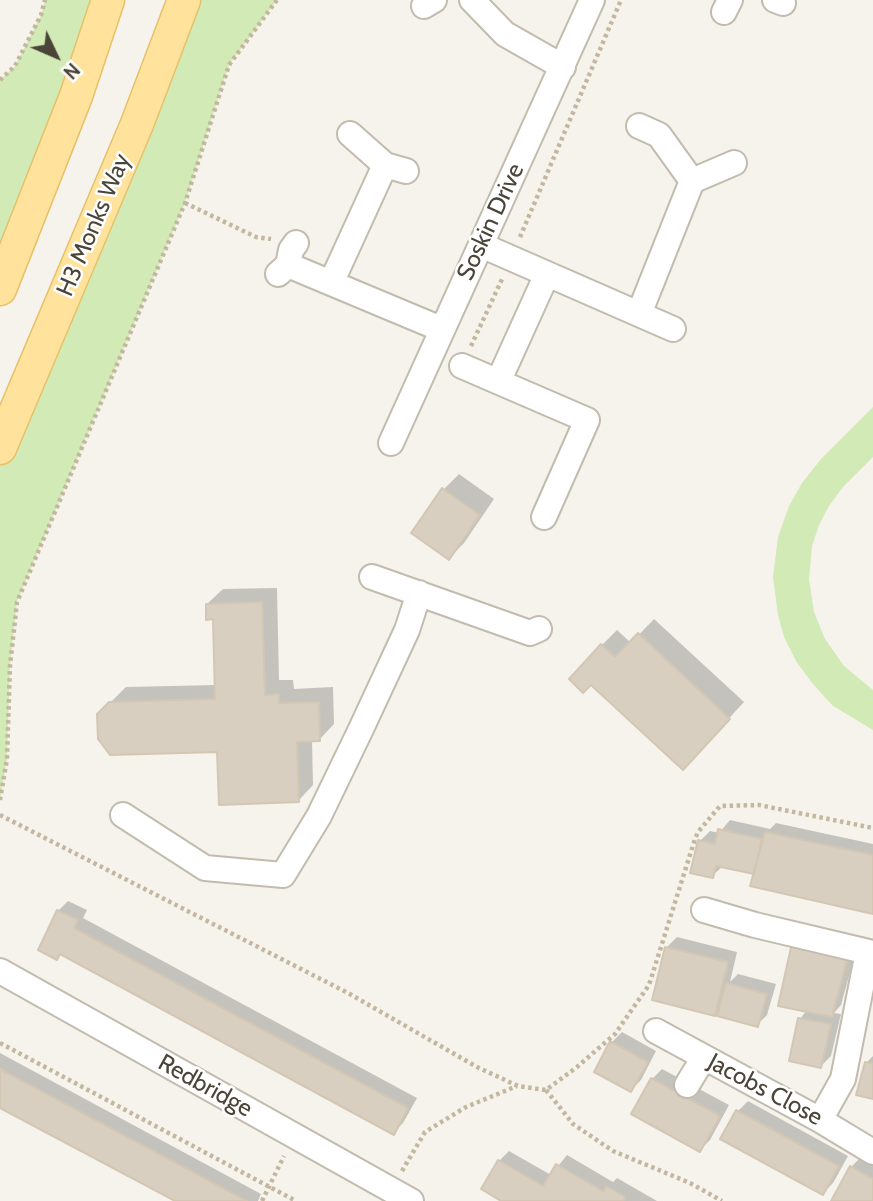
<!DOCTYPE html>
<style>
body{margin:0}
#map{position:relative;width:873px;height:1201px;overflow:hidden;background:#f6f3ec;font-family:Cabin,sans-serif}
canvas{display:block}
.north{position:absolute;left:21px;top:21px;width:70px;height:70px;-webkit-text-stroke:5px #fff;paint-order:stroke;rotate:134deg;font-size:19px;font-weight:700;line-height:28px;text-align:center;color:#4b4439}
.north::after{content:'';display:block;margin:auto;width:24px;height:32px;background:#4b4439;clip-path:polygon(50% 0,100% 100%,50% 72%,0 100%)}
</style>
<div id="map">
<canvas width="873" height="1201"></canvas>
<div class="north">N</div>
</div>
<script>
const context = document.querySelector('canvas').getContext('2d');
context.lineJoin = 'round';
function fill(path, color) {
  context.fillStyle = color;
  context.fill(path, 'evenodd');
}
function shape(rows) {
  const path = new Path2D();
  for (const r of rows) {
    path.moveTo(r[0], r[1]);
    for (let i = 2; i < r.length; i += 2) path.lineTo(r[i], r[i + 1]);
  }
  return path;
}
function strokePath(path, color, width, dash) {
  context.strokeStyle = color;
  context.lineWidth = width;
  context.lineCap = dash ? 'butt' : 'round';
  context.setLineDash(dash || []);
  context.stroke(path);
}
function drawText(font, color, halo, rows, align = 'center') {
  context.font = font + ' Cabin,sans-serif';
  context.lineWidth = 5;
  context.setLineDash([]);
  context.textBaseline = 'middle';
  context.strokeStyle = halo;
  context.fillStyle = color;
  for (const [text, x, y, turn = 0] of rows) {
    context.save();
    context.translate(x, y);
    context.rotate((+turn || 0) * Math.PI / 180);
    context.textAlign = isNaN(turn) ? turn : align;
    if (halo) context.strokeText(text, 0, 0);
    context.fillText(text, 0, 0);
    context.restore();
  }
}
const green = shape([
 [45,0,108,0,0,289,0,80,15,66,41,15],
 [188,0,277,0,229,65,185,203,17,602,10,666,7,759,0,800,0,448],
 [873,407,873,457,843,487,829,506,819,525,812,546,809,579,814,612,825,639,844,666,873,690,873,730,833,706,812,683,796,661,784,637,778,615,773,577,778,537,789,506,802,483,821,459]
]);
const shadow = shape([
 [459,474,494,499,464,543,449,558,444,489],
 [277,588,279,680,293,680,294,689,333,687,334,724,319,740,312,740,313,785,298,801,219,750,110,703,126,687,217,685,215,618,207,604,223,589],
 [654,619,744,702,698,752,602,645,617,630,631,643],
 [730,820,770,829,776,823,873,844,873,912,756,873,723,866,712,876,700,841,710,831,719,833],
 [68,901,87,910,83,918,417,1098,403,1123,393,1133,61,953,57,958,58,911],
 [677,937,737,952,730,982,738,974,776,984,767,1015,757,1025,722,1007,715,1014,654,999,667,947],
 [857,947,841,1005,834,1013,841,1014,831,1056,821,1066,800,1019],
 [622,1032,656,1051,641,1080,631,1090,612,1042],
 [0,1053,261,1194,258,1201,178,1201,0,1106],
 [873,1056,873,1097,866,1063],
 [662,1069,729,1105,710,1140,700,1150,652,1079],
 [748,1101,848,1156,833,1183,823,1193,738,1111],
 [509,1151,551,1175,567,1155,613,1182,617,1178,657,1201,504,1201,499,1161],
 [861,1157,873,1164,873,1201,833,1201,851,1167]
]);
const building = shape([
 [442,488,480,515,449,560,411,533,442,488],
 [262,602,265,695,279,694,279,703,319,702,320,741,297,742,299,802,219,805,217,752,110,755,98,739,97,714,109,702,215,699,213,619,206,620,206,604,262,602],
 [638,633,730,719,683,770,591,685,583,693,569,679,601,644,615,657,638,633],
 [718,829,762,839,754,874,716,866,713,878,690,873,698,840,715,844,718,829],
 [765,832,873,855,873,914,750,886,765,832],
 [57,910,78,920,74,928,408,1108,394,1135,60,954,57,960,38,950,57,910],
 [792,943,848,956,832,1017,778,1006,792,943],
 [665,947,728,962,715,1016,652,1000,665,947],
 [726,983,767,994,758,1027,717,1016,726,983],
 [798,1018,831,1024,821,1068,789,1061,798,1018],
 [610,1041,648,1062,631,1092,594,1072,610,1041],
 [865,1062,873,1064,873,1099,856,1095,865,1062],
 [0,1069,247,1201,175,1201,0,1108,0,1069],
 [651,1078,720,1116,700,1152,631,1114,651,1078],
 [736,1110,839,1166,823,1195,720,1139,736,1110],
 [498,1160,543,1186,556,1164,603,1191,606,1186,625,1197,623,1201,501,1201,481,1189,498,1160],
 [850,1166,873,1179,873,1201,831,1201,850,1166]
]);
const path = shape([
 [0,80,15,66,41,15,45,0],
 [185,203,256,237,271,239],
 [520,237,621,0],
 [471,346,503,277],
 [0,800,7,759,10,666,17,602,185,203,229,65,277,0],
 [0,815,348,993,477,1067,518,1086,546,1090,577,1067,615,1034,649,985,695,839,698,832,720,806,759,805,873,828],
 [0,1043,296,1201],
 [546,1090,573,1124,613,1151,690,1183,722,1201],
 [402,1171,425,1132,466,1107,517,1086],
 [262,1201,284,1156]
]);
const minor = shape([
 [472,0,505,34,563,67],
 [775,0,783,3],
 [424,6,434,0],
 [724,12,730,0],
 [639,126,659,135,692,181,734,163],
 [350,134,385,165,406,171],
 [481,245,673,329],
 [288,265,441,329],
 [278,274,288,265,291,250,296,243],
 [332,281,385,165],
 [639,314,692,181],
 [462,366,587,420,544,517],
 [499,380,547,274],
 [391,443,592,0],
 [372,577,530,633,539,629],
 [123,815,205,868,283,875,319,816,361,729,407,630,419,593],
 [704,910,755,925,873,953],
 [0,971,411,1201],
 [656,1031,820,1120,873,1152],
 [687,1085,704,1057],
 [820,1120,843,1079,868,952]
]);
const major = shape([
 [0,289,76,96,108,0],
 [0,448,137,124,184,0]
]);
const streetNames = [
 ["Soskin Drive",491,222,-65],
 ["H3 Monks Way",94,225,-67],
 ["Redbridge",205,1086,29],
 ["Jacobs Close",765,1090,28]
];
fill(green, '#d2eab5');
fill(shadow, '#0003');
fill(building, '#d8cfc1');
strokePath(building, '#d3c7b4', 2);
strokePath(minor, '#c2bbae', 28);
strokePath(major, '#e6c16a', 35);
strokePath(path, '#c4b79f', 4.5, [3.5, 3.5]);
strokePath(minor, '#fff', 24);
strokePath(major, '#ffe39c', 32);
drawText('24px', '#4b4439', '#fff', streetNames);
</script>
